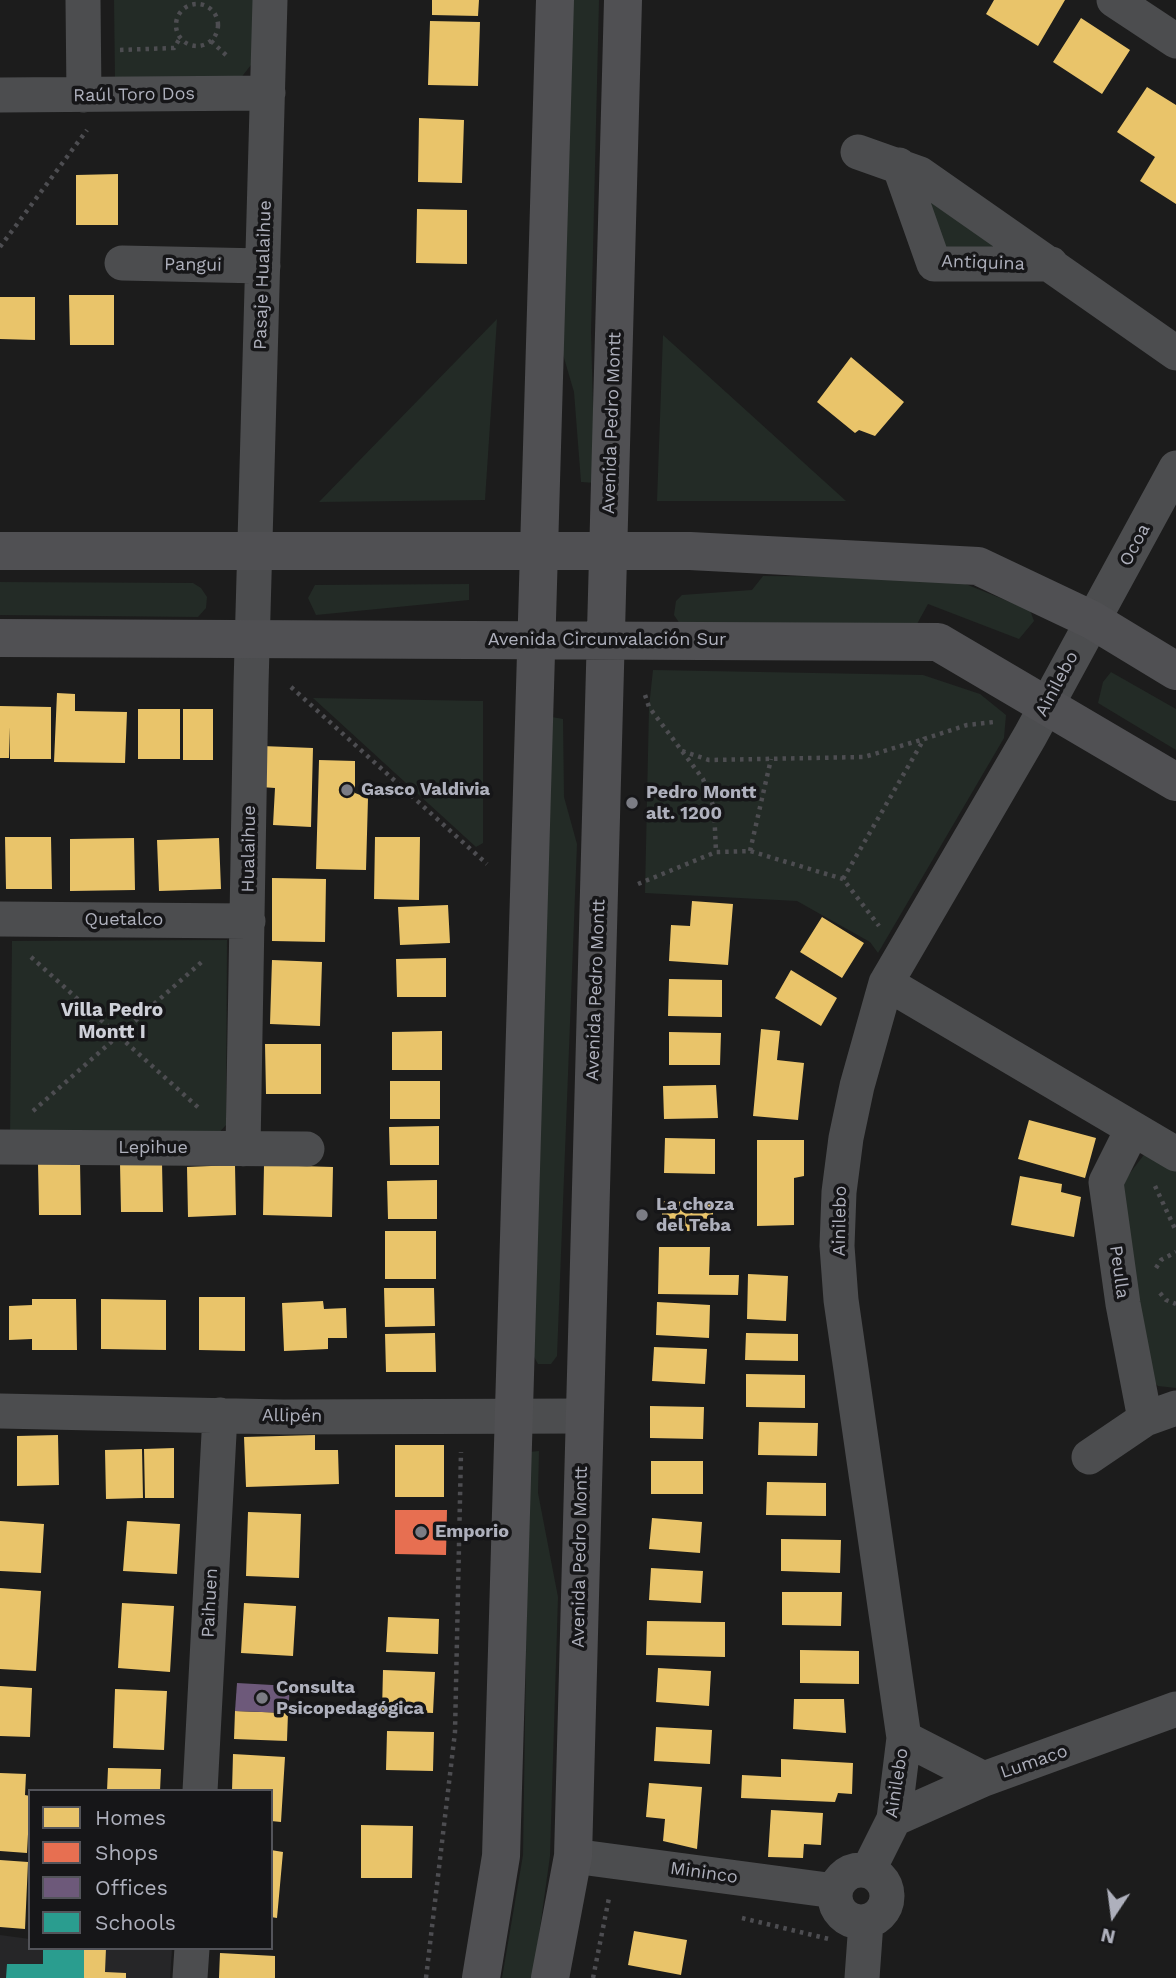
<!DOCTYPE html>
<meta charset="utf-8">
<style>
body{margin:0}
#map{position:relative;width:1176px;height:1978px;overflow:hidden;background:#1c1c1c;font-family:"Work Sans",sans-serif}
canvas{display:block}
.legend{position:absolute;left:28px;top:1789px;width:245px;height:161px;box-sizing:border-box;background:#161618;border:2px solid #53545a;margin:0;padding:9px 12px;list-style:none;font-size:21px;color:#aeb0bc}
.legend li{display:flex;align-items:center;gap:14px;height:35px}
.legend b{width:35px;border:2px solid #53545a}
.north{position:absolute;left:1078px;top:1880px;width:70px;height:70px;-webkit-text-stroke:5px #161618;paint-order:stroke;rotate:193deg;font-size:19px;font-weight:700;line-height:28px;text-align:center;color:#aeb0bc}
.north::after{content:'';display:block;margin:auto;width:24px;height:32px;background:#aeb0bc;clip-path:polygon(50% 0,100% 100%,50% 72%,0 100%)}
</style>
<div id="map">
<canvas width="1176" height="1978"></canvas>
<ul class="legend">
<li><b style="height:19px;background:#e9c46a"></b>Homes</li>
<li><b style="height:19px;background:#e76f51"></b>Shops</li>
<li><b style="height:19px;background:#6d597a"></b>Offices</li>
<li><b style="height:19px;background:#2a9d8f"></b>Schools</li>
</ul>
<div class="north">N</div>
</div>
<script>
const context = document.querySelector('canvas').getContext('2d');
context.lineJoin = 'round';
function fill(path, color) {
  context.fillStyle = color;
  context.fill(path, 'evenodd');
}
function shape(rows) {
  const path = new Path2D();
  for (const r of rows) {
    if (r.length === 3) {
      path.moveTo(r[0] + r[2], r[1]);
      path.arc(r[0], r[1], r[2], 0, 2 * Math.PI);
      continue;
    }
    path.moveTo(r[0], r[1]);
    for (let i = 2; i < r.length; i += 2) path.lineTo(r[i], r[i + 1]);
  }
  return path;
}
function strokePath(path, color, width, dash) {
  context.strokeStyle = color;
  context.lineWidth = width;
  context.lineCap = dash ? 'butt' : 'round';
  context.setLineDash(dash || []);
  context.stroke(path);
}
function drawText(font, color, halo, rows, align = 'center') {
  context.font = font + ' "Work Sans",sans-serif';
  context.lineWidth = 7;
  context.setLineDash([]);
  context.textBaseline = 'middle';
  context.strokeStyle = halo;
  context.fillStyle = color;
  for (const [text, x, y, turn = 0] of rows) {
    context.save();
    context.translate(x, y);
    context.rotate((+turn || 0) * Math.PI / 180);
    context.textAlign = isNaN(turn) ? turn : align;
    if (halo) context.strokeText(text, 0, 0);
    context.fillText(text, 0, 0);
    context.restore();
  }
}
const built = shape([
 [0,1935,30,1939,30,1948,172,1948,170,1978,0,1978]
]);
const green = shape([
 [114,0,257,0,258,56,240,79,115,80],
 [573,0,599,0,591,332,595,483,581,482,574,392,557,334],
 [917,188,1003,250,943,253],
 [497,319,485,500,319,502],
 [663,335,846,501,657,501],
 [763,576,948,577,1030,610,1034,621,1019,639,928,604,917,624,684,630,674,615,676,601,682,595,752,590],
 [0,582,193,583,201,588,207,597,206,608,198,617,0,615],
 [469,584,469,600,316,615,308,598,315,585],
 [653,670,923,675,980,694,1006,715,1004,738,878,953,870,942,797,901,645,893,649,707],
 [1111,672,1176,709,1176,750,1098,703,1103,682],
 [313,698,483,701,483,843,476,847],
 [552,717,563,719,564,797,577,844,557,1356,551,1364,538,1364,533,1355],
 [227,940,226,1125,215,1137,10,1139,12,941],
 [1146,1152,1176,1169,1176,1388,1158,1386,1143,1371,1121,1185],
 [539,1451,538,1493,558,1597,550,1856,533,1978,502,1978,523,1855,529,1452]
]);
const homes = shape([
 [432,0,479,0,478,16,432,15],
 [994,0,1065,0,1038,46,986,14],
 [1081,18,1130,50,1102,94,1053,62],
 [430,21,480,22,478,86,428,85],
 [1147,87,1176,105,1176,204,1140,181,1155,157,1117,132],
 [419,118,464,120,462,183,418,182],
 [118,174,118,225,76,225,76,175],
 [417,209,467,210,467,264,416,263],
 [69,295,114,295,114,345,70,345],
 [0,297,35,297,35,340,0,339],
 [851,357,904,402,875,436,859,430,855,433,817,402],
 [57,693,75,694,75,711,127,712,125,763,54,762],
 [0,706,51,707,51,759,10,759,10,727,9,758,0,758],
 [138,709,180,709,180,759,138,759],
 [183,709,213,709,213,760,183,760],
 [262,746,313,748,311,827,273,825,275,788,261,787],
 [319,760,355,761,355,793,368,798,366,870,316,869],
 [5,837,51,837,52,889,6,889],
 [375,837,420,837,419,900,374,899],
 [134,838,135,890,70,891,70,839],
 [219,838,221,889,159,891,157,840],
 [272,878,326,879,325,942,272,941],
 [692,901,733,904,728,965,669,961,671,925,690,926],
 [448,905,450,943,400,945,398,907],
 [822,917,864,943,842,978,800,952],
 [446,958,446,997,397,997,396,959],
 [272,960,322,962,320,1026,270,1024],
 [791,970,837,998,821,1026,775,998],
 [669,979,722,980,722,1017,668,1016],
 [761,1029,780,1031,777,1060,804,1063,798,1120,753,1116],
 [442,1031,442,1070,392,1070,392,1032],
 [669,1032,721,1033,720,1065,669,1065],
 [265,1044,321,1044,321,1094,266,1094],
 [390,1081,440,1081,440,1119,390,1119],
 [716,1085,718,1118,664,1119,663,1086],
 [1029,1120,1096,1138,1085,1178,1018,1159],
 [439,1126,439,1165,390,1165,389,1127],
 [665,1138,715,1139,715,1174,664,1173],
 [757,1140,804,1140,804,1176,794,1178,794,1225,757,1226],
 [80,1162,81,1215,39,1215,38,1163],
 [162,1162,163,1212,121,1212,120,1163],
 [235,1165,236,1215,188,1217,187,1167],
 [264,1165,333,1167,332,1217,263,1215],
 [1020,1176,1062,1184,1061,1192,1081,1197,1074,1237,1011,1225],
 [437,1180,437,1219,388,1219,387,1181],
 [662,1201,713,1203,713,1232,662,1230],
 [385,1231,436,1231,436,1279,385,1279],
 [659,1247,710,1247,709,1275,739,1275,738,1295,658,1294],
 [748,1274,788,1276,786,1321,747,1319],
 [384,1288,434,1288,435,1326,385,1327],
 [199,1297,245,1297,245,1351,199,1350],
 [32,1299,76,1299,77,1350,32,1350,32,1339,9,1340,9,1306,32,1305],
 [101,1299,166,1300,166,1350,101,1349],
 [323,1301,324,1309,346,1308,347,1338,328,1338,328,1349,284,1351,282,1303],
 [657,1302,710,1305,709,1338,656,1335],
 [435,1333,436,1372,386,1372,385,1334],
 [746,1333,798,1334,798,1361,745,1360],
 [654,1347,707,1349,705,1384,652,1381],
 [746,1374,805,1375,805,1408,746,1407],
 [650,1406,704,1407,703,1439,650,1438],
 [759,1422,818,1423,817,1456,758,1455],
 [58,1435,59,1485,17,1486,17,1436],
 [315,1435,315,1450,338,1450,339,1484,246,1487,244,1437],
 [395,1445,444,1445,444,1497,395,1497],
 [174,1448,174,1498,145,1498,144,1449],
 [142,1449,143,1498,106,1499,105,1450],
 [651,1461,703,1461,703,1494,651,1494],
 [767,1482,826,1483,826,1516,766,1515],
 [248,1512,301,1514,299,1578,246,1576],
 [652,1518,702,1522,700,1553,649,1549],
 [0,1521,44,1524,41,1573,0,1571],
 [127,1521,180,1524,177,1574,123,1571],
 [781,1539,841,1540,840,1573,781,1571],
 [651,1568,703,1571,701,1603,649,1600],
 [0,1588,41,1591,36,1671,0,1669],
 [782,1592,842,1592,841,1626,782,1625],
 [122,1603,174,1606,170,1672,118,1668],
 [244,1603,296,1606,293,1656,241,1653],
 [388,1617,439,1619,438,1654,386,1652],
 [647,1621,725,1622,725,1657,646,1655],
 [800,1650,859,1651,859,1684,800,1683],
 [658,1668,711,1671,709,1706,656,1702],
 [383,1670,435,1672,433,1713,382,1711],
 [0,1686,32,1688,30,1737,0,1736],
 [115,1689,167,1691,164,1750,113,1748],
 [794,1699,844,1699,846,1733,793,1729],
 [235,1711,288,1713,287,1741,234,1739],
 [656,1727,712,1730,710,1764,654,1761],
 [387,1731,434,1732,433,1771,386,1770],
 [233,1754,285,1757,281,1822,271,1821,271,1791,232,1791],
 [781,1759,853,1763,852,1794,838,1793,835,1802,741,1798,742,1775,781,1777],
 [108,1768,161,1769,160,1791,107,1791],
 [0,1773,26,1774,25,1795,30,1796,27,1853,0,1851],
 [649,1783,702,1787,697,1849,663,1841,665,1819,646,1817],
 [771,1810,823,1813,821,1845,804,1844,803,1858,768,1857],
 [361,1825,413,1826,412,1878,361,1878],
 [271,1850,283,1852,277,1918,271,1917],
 [0,1860,28,1862,25,1929,0,1927],
 [634,1931,687,1940,681,1975,628,1965],
 [84,1948,106,1948,105,1972,126,1973,126,1978,84,1978],
 [220,1953,275,1956,275,1978,219,1978]
]);
const shops = shape([
 [395,1510,447,1510,446,1555,395,1554]
]);
const offices = shape([
 [237,1683,290,1686,288,1713,235,1711]
]);
const schools = shape([
 [43,1948,84,1948,84,1978,6,1978,7,1964,43,1964]
]);
const path = shape([
 [197,25,21],
 [211,41,226,55],
 [120,50,174,48,180,38],
 [0,247,87,130],
 [291,687,487,864],
 [645,695,649,707,703,779,714,808,716,852],
 [682,751,709,760,864,757,924,739],
 [750,851,771,759],
 [843,879,924,739,967,725,994,722],
 [638,884,716,852,750,851,843,879,879,926],
 [31,957,201,1110],
 [33,1111,205,959],
 [1155,1186,1176,1231],
 [1156,1268,1161,1260,1176,1252],
 [1160,1293,1166,1300,1176,1304],
 [742,1918,829,1939],
 [426,1978,455,1732,461,1452],
 [593,1978,609,1898]
]);
const minor = shape([
 [83,0,84,95],
 [1114,0,1176,41],
 [0,95,268,93],
 [858,152,920,174,1176,353],
 [899,165,934,264,1051,264],
 [122,263,263,266],
 [0,919,248,921],
 [886,983,1176,1154],
 [1132,1130,1106,1182,1123,1304,1145,1419],
 [0,1147,307,1149],
 [243,1149,251,685,270,0],
 [0,1411,283,1417,584,1416],
 [1089,1457,1145,1419,1176,1408],
 [904,1738,984,1779],
 [200,1791,220,1415],
 [894,1819,984,1779,1176,1709],
 [573,1856,835,1891],
 [861,1896,26],
 [868,1871,894,1819,904,1738,841,1300,837,1246,839,1192,846,1138,857,1086,886,983,1030,736,1176,468],
 [190,1978,192,1948],
 [862,1978,866,1922]
]);
const secondary = shape([
 [0,551,690,551,978,566,1092,620,1176,671],
 [0,638,938,642,1176,782],
 [481,1978,501,1856,555,0],
 [550,1978,573,1856,623,0]
]);
const markers = [
 [347,790,7,"#7b7c84"],
 [632,803,7,"#7b7c84"],
 [642,1215,7,"#7b7c84"],
 [421,1532,7,"#7b7c84"],
 [262,1698,7,"#7b7c84"]
];
const streetNames = [
 ["Raúl Toro Dos",134,95,-1],
 ["Antiquina",983,263,2],
 ["Pangui",193,265,1],
 ["Pasaje Hualaihue",263,275,-88],
 ["Avenida Pedro Montt",612,423,-88],
 ["Ocoa",1135,545,-62],
 ["Avenida Circunvalación Sur",607,640],
 ["Ainilebo",1057,684,-62],
 ["Hualaihue",249,849,-89],
 ["Quetalco",124,920],
 ["Avenida Pedro Montt",596,990,-88],
 ["Lepihue",153,1148],
 ["Ainilebo",840,1221,-89],
 ["Peulla",1119,1272,82],
 ["Allipén",292,1416,1],
 ["Avenida Pedro Montt",580,1557,-89],
 ["Paihuen",210,1603,-87],
 ["Lumaco",1034,1762,-19],
 ["Ainilebo",897,1783,-81],
 ["Mininco",704,1873,8]
];
const poiNames = [
 ["Gasco Valdivia",361,790],
 ["Pedro Montt",646,793],
 ["alt. 1200",646,814],
 ["La choza",656,1205],
 ["del Teba",656,1226],
 ["Emporio",435,1532],
 ["Consulta",276,1688],
 ["Psicopedagógica",276,1709]
];
const neighbourhoodNames = [
 ["Villa Pedro",112,1010],
 ["Montt I",112,1032]
];
fill(built, '#262628');
fill(green, '#232b26');
fill(homes, '#e9c46a');
fill(shops, '#e76f51');
fill(offices, '#6d597a');
fill(schools, '#2a9d8f');
strokePath(path, '#4d4d51', 4.5, [3.5, 5]);
strokePath(minor, '#4c4d4f', 35);
strokePath(secondary, '#505053', 38);
for (const [x, y, r, color] of markers) {
  const dot = new Path2D();
  dot.arc(x, y, r, 0, 2 * Math.PI);
  context.fillStyle = color;
  context.fill(dot);
  strokePath(dot, '#161618', 2.5);
}
drawText('18px', '#aeb0bc', '#161618', streetNames);
drawText('bold 18px', '#aeb0bc', '#161618', poiNames, 'left');
drawText('bold 19px', '#ced0d8', '#161618', neighbourhoodNames);
</script>
